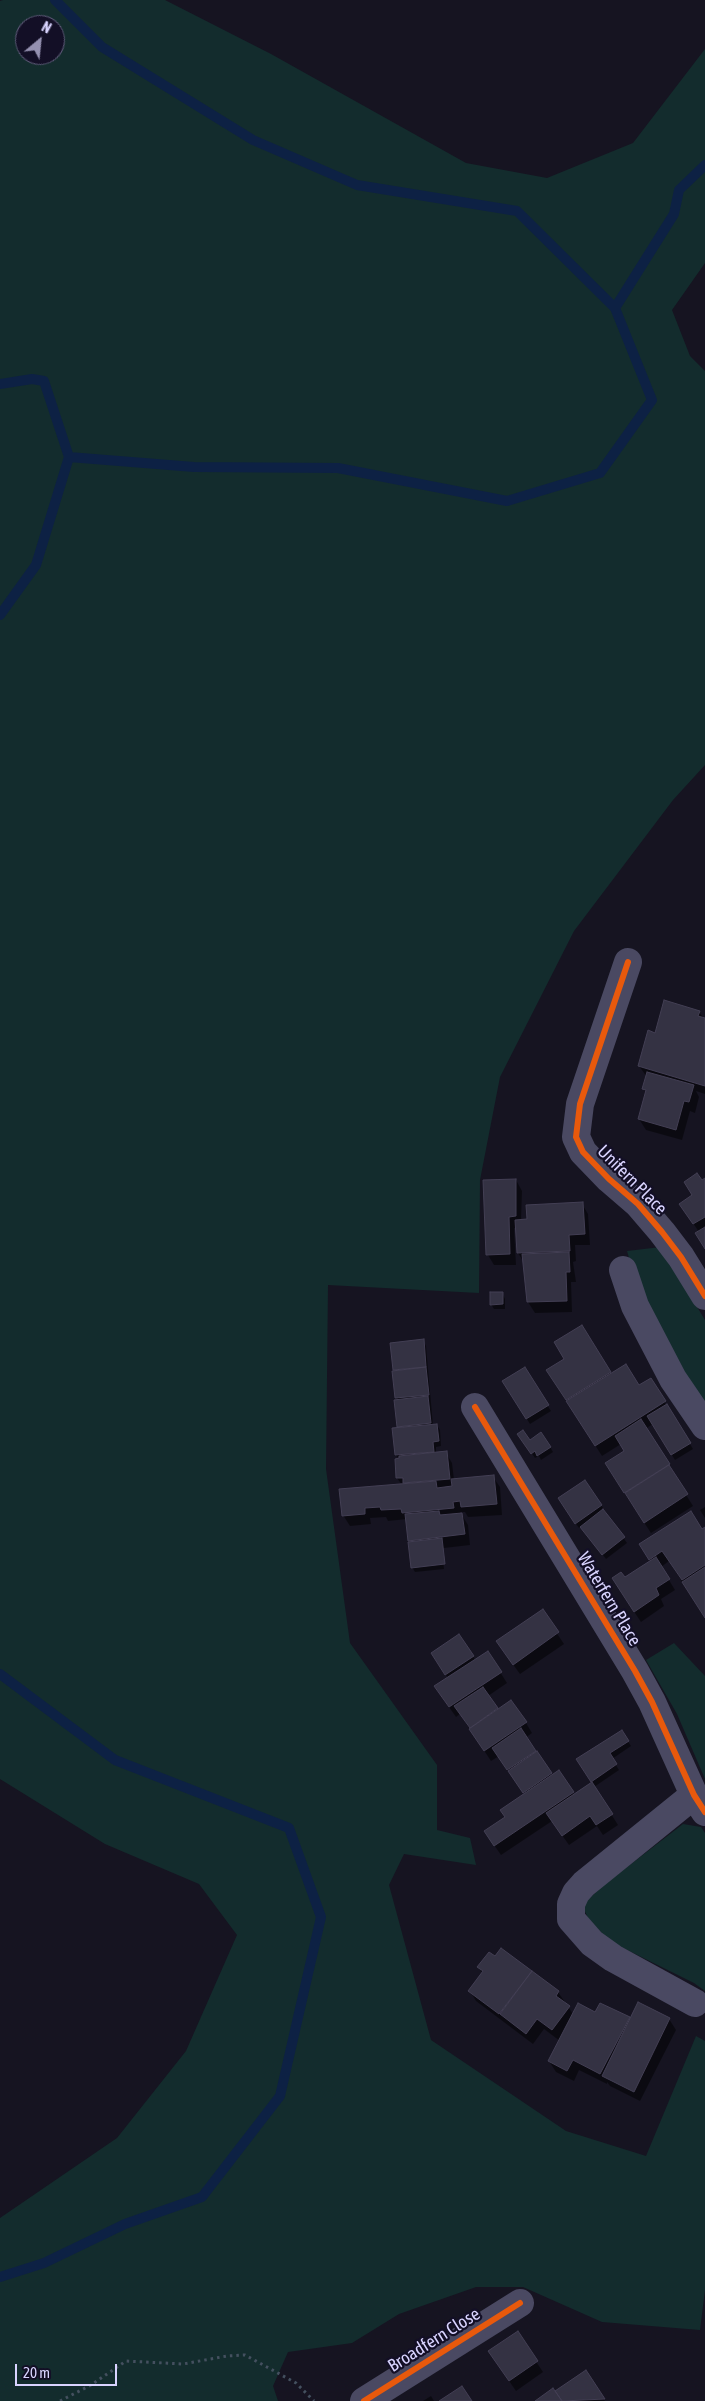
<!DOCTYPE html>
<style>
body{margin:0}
#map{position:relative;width:705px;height:2401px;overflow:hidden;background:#161421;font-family:"Asap Condensed",sans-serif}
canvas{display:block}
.north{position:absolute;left:15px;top:15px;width:50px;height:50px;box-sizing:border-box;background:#130f26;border:1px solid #625e7d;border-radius:50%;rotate:28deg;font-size:14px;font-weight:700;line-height:20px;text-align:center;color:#d9d4ff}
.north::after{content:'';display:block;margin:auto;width:18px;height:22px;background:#9591b1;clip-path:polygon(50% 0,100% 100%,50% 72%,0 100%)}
.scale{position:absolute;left:15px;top:2364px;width:102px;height:22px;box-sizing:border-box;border:2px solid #d9d4ff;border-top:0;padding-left:6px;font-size:15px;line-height:18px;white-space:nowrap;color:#d9d4ff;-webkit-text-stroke:4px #130f26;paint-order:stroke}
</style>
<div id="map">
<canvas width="705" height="2401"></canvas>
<div class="north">N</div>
<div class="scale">20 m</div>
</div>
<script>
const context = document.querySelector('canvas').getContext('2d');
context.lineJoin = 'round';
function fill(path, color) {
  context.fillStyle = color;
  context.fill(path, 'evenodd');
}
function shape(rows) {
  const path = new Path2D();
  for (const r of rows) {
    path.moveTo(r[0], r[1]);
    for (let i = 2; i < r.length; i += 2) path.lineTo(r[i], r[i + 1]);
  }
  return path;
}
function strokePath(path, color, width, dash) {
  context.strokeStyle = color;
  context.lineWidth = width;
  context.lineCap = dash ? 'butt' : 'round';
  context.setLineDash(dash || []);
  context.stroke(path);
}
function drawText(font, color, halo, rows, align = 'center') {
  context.font = font + ' "Asap Condensed",sans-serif';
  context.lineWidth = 4.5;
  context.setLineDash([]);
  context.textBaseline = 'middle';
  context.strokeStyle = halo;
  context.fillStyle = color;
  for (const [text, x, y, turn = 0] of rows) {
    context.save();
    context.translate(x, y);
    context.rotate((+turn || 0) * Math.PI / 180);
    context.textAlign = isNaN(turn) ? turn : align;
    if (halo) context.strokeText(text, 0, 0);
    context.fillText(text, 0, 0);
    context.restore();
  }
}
const green = shape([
 [3,0,165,0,271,54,466,163,547,178,633,143,705,49,705,263,672,310,690,356,705,371,705,765,673,800,574,931,500,1077,480,1180,479,1293,328,1285,326,1469,350,1643,437,1765,437,1830,470,1838,476,1865,404,1854,389,1885,431,2040,566,2131,646,2156,696,2036,705,2041,705,2290,700,2330,602,2322,523,2287,476,2287,399,2314,352,2343,288,2352,273,2386,278,2401,0,2401,0,2218,117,2138,186,2051,237,1935,199,1884,105,1844,0,1779,0,1],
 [25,25,55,25,55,55,25,55],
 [661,1247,705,1320,705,1406,677,1367,639,1293,627,1251],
 [674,1643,705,1676,705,1779,677,1714,646,1660],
 [683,1824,701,1827,705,1833,705,1991,694,1983,609,1941,588,1918,582,1905,605,1884]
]);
const shadow = shape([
 [699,1012,705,1020,705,1094,696,1091,699,1097,695,1113,690,1111,682,1140,646,1130,639,1119,646,1094,644,1089,647,1077,639,1066,656,1034],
 [516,1180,522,1191,521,1221,582,1204,588,1214,590,1245,575,1245,576,1261,573,1262,576,1282,571,1282,572,1312,535,1313,528,1302,525,1264,518,1253,517,1228,514,1228,516,1265,494,1265,488,1255],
 [705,1180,705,1248,699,1232,687,1214,693,1196],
 [502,1293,505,1299,505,1309,494,1309,491,1304],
 [581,1327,611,1374,639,1387,651,1380,693,1449,675,1460,653,1424,645,1429,693,1506,651,1533,612,1474,625,1451,621,1444,602,1456,554,1381],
 [423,1340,426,1346,433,1426,437,1425,440,1430,441,1446,436,1447,436,1454,446,1453,452,1463,454,1480,493,1477,500,1487,502,1515,468,1517,465,1512,460,1512,468,1525,470,1545,444,1548,447,1569,444,1548,442,1548,444,1569,415,1572,412,1567,407,1519,388,1521,386,1517,370,1518,371,1524,350,1526,343,1515,402,1485,397,1478,399,1460,396,1455,399,1428,396,1401,398,1401,391,1344],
 [524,1369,551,1411,530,1424,504,1382],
 [522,1439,550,1447,553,1452,541,1460,539,1456,535,1458],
 [585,1482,627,1543,606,1559,582,1527,579,1528,562,1504],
 [705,1507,705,1518,700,1510],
 [705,1529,705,1617,669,1561,661,1567,675,1590,661,1599,664,1606,641,1622,619,1589,625,1579,651,1562,647,1555],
 [542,1611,564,1644,520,1674,504,1652],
 [473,1656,475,1660,500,1672,507,1683,488,1696,498,1711,526,1723,532,1733,525,1738,536,1754,552,1776,559,1772,574,1795,592,1783,580,1765,621,1731,631,1746,612,1759,619,1770,594,1787,618,1825,603,1835,597,1826,569,1845,552,1821,501,1855,485,1832,506,1818,525,1794,499,1756,491,1761,460,1714,456,1717,442,1697,448,1678,435,1659],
 [501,1949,558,1992,573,2014,596,2014,629,2018,630,2021,638,2004,669,2019,676,2030,640,2101,610,2086,607,2082,607,2084,579,2070,574,2081,556,2072,549,2061,560,2041,544,2029,533,2044,476,2001,470,1991,483,1974,479,1967,495,1958],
 [517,2333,543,2372,516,2391,496,2362],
 [586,2372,605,2401,537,2401,562,2400],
 [431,2396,434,2401,423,2401]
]);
const stream = shape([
 [615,308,674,214,679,190,705,165],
 [0,384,32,379,44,381,69,457],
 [0,615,36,565,69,457,194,467,338,468,507,501,600,473,652,400,615,308,517,211,357,185,253,140,102,47,55,0],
 [0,1674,115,1760,289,1828,321,1917,280,2096,202,2197,125,2224,44,2263,0,2277]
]);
const building = shape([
 [664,1000,700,1011,698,1016,705,1018,705,1086,638,1066,648,1030,655,1033,664,1000],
 [647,1072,694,1085,689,1102,684,1101,676,1130,638,1119,646,1090,642,1089,647,1072],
 [697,1173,702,1180,705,1178,705,1217,693,1224,679,1204,692,1195,684,1182,697,1173],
 [516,1179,516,1216,509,1217,510,1254,486,1255,483,1180,516,1179],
 [583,1202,585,1234,569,1235,570,1251,517,1253,515,1220,527,1219,526,1205,583,1202],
 [705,1227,705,1249,695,1233,705,1227],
 [569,1252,570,1272,566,1272,567,1301,527,1302,522,1254,569,1252],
 [490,1292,503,1292,503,1304,490,1305,490,1292],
 [582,1325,611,1372,566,1400,546,1370,564,1359,554,1342,582,1325],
 [424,1339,426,1367,393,1370,390,1343,424,1339],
 [626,1364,639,1385,651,1378,666,1401,595,1446,566,1401,626,1364],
 [426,1367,429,1395,395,1398,392,1371,426,1367],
 [525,1367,549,1405,526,1419,502,1381,525,1367],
 [428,1396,431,1423,397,1427,394,1400,428,1396],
 [667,1404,691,1443,671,1455,647,1416,667,1404],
 [641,1419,670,1464,624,1493,605,1463,624,1451,615,1436,641,1419],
 [437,1424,439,1441,433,1442,434,1452,395,1455,392,1428,437,1424],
 [523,1430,530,1440,541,1432,551,1447,537,1456,535,1451,531,1454,517,1434,523,1430],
 [447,1451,450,1479,403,1483,403,1478,396,1478,395,1459,399,1458,399,1456,447,1451],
 [669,1465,688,1494,644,1523,625,1493,669,1465],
 [494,1475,497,1504,461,1507,460,1501,453,1502,454,1508,402,1513,401,1509,381,1510,380,1507,365,1508,365,1514,342,1516,339,1489,436,1481,437,1488,452,1486,451,1479,494,1475],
 [585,1480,602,1505,575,1524,558,1498,585,1480],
 [603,1509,625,1537,602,1555,580,1527,603,1509],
 [439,1511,440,1515,462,1513,465,1534,408,1541,405,1514,439,1511],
 [691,1511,702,1529,705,1527,705,1565,682,1580,662,1551,649,1560,639,1544,691,1511],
 [442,1538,445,1564,411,1568,408,1542,442,1538],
 [656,1557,670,1579,656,1588,659,1595,634,1612,612,1578,621,1572,625,1577,656,1557],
 [705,1567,705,1618,682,1582,705,1567],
 [543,1609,559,1632,513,1665,496,1641,543,1609],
 [459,1634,474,1656,445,1675,431,1653,459,1634],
 [488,1651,502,1672,449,1707,434,1686,488,1651],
 [483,1687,498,1708,470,1728,454,1706,483,1687],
 [511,1700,527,1722,484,1751,469,1729,511,1700],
 [521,1728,536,1751,507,1770,492,1748,521,1728],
 [622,1730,629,1741,610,1753,617,1764,591,1782,576,1759,622,1730],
 [537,1751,552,1773,523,1793,508,1771,537,1751],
 [559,1770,574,1792,494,1846,484,1831,505,1817,500,1810,559,1770],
 [592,1782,613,1814,596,1825,590,1816,562,1836,546,1813,592,1782],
 [501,1948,532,1971,499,2014,468,1991,483,1971,477,1967,489,1952,495,1956,501,1948],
 [532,1971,559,1991,556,1996,570,2006,552,2030,537,2019,526,2034,500,2014,532,1971],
 [638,2002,670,2018,634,2092,602,2076,638,2002],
 [578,2003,595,2012,600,2003,630,2017,600,2074,573,2060,567,2071,548,2061,578,2003],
 [518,2331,538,2361,509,2381,488,2351,518,2331],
 [586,2370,605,2399,562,2401,555,2391,586,2370],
 [462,2386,472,2401,439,2401,462,2386],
 [553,2388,562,2401,535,2401,553,2388]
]);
const path = shape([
 [60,2401,91,2385,126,2361,183,2364,227,2356,245,2355,296,2383,314,2401]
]);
const minor = shape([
 [628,962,580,1104,576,1137,583,1152,609,1179,638,1204,662,1232,681,1257,705,1296],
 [623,1270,635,1306,673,1379,705,1426],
 [475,1407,635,1671,652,1702,694,1795,705,1812],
 [694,1795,584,1884,576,1893,571,1904,571,1919,592,1943,613,1958,695,2003],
 [364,2401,520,2303]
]);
const cycleway = shape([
 [628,962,580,1104,576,1137,583,1152,609,1179,638,1204,662,1232,681,1257,705,1296],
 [475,1407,635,1671,652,1702,694,1795,705,1812],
 [364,2401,520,2303]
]);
const streetNames = [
 ["Unifern Place",632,1180,45],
 ["Waterfern Place",609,1599,59],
 ["Broadfern Close",434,2340,-32]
];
fill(green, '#132c2d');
fill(shadow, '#0007');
strokePath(stream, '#0d2144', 10);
fill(building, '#343243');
strokePath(building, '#433f54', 1);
strokePath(path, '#44505f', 3, [2.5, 4]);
strokePath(minor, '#4a4962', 28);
strokePath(cycleway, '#e8590c', 6);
drawText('18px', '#d9d4ff', '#130f26', streetNames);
</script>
